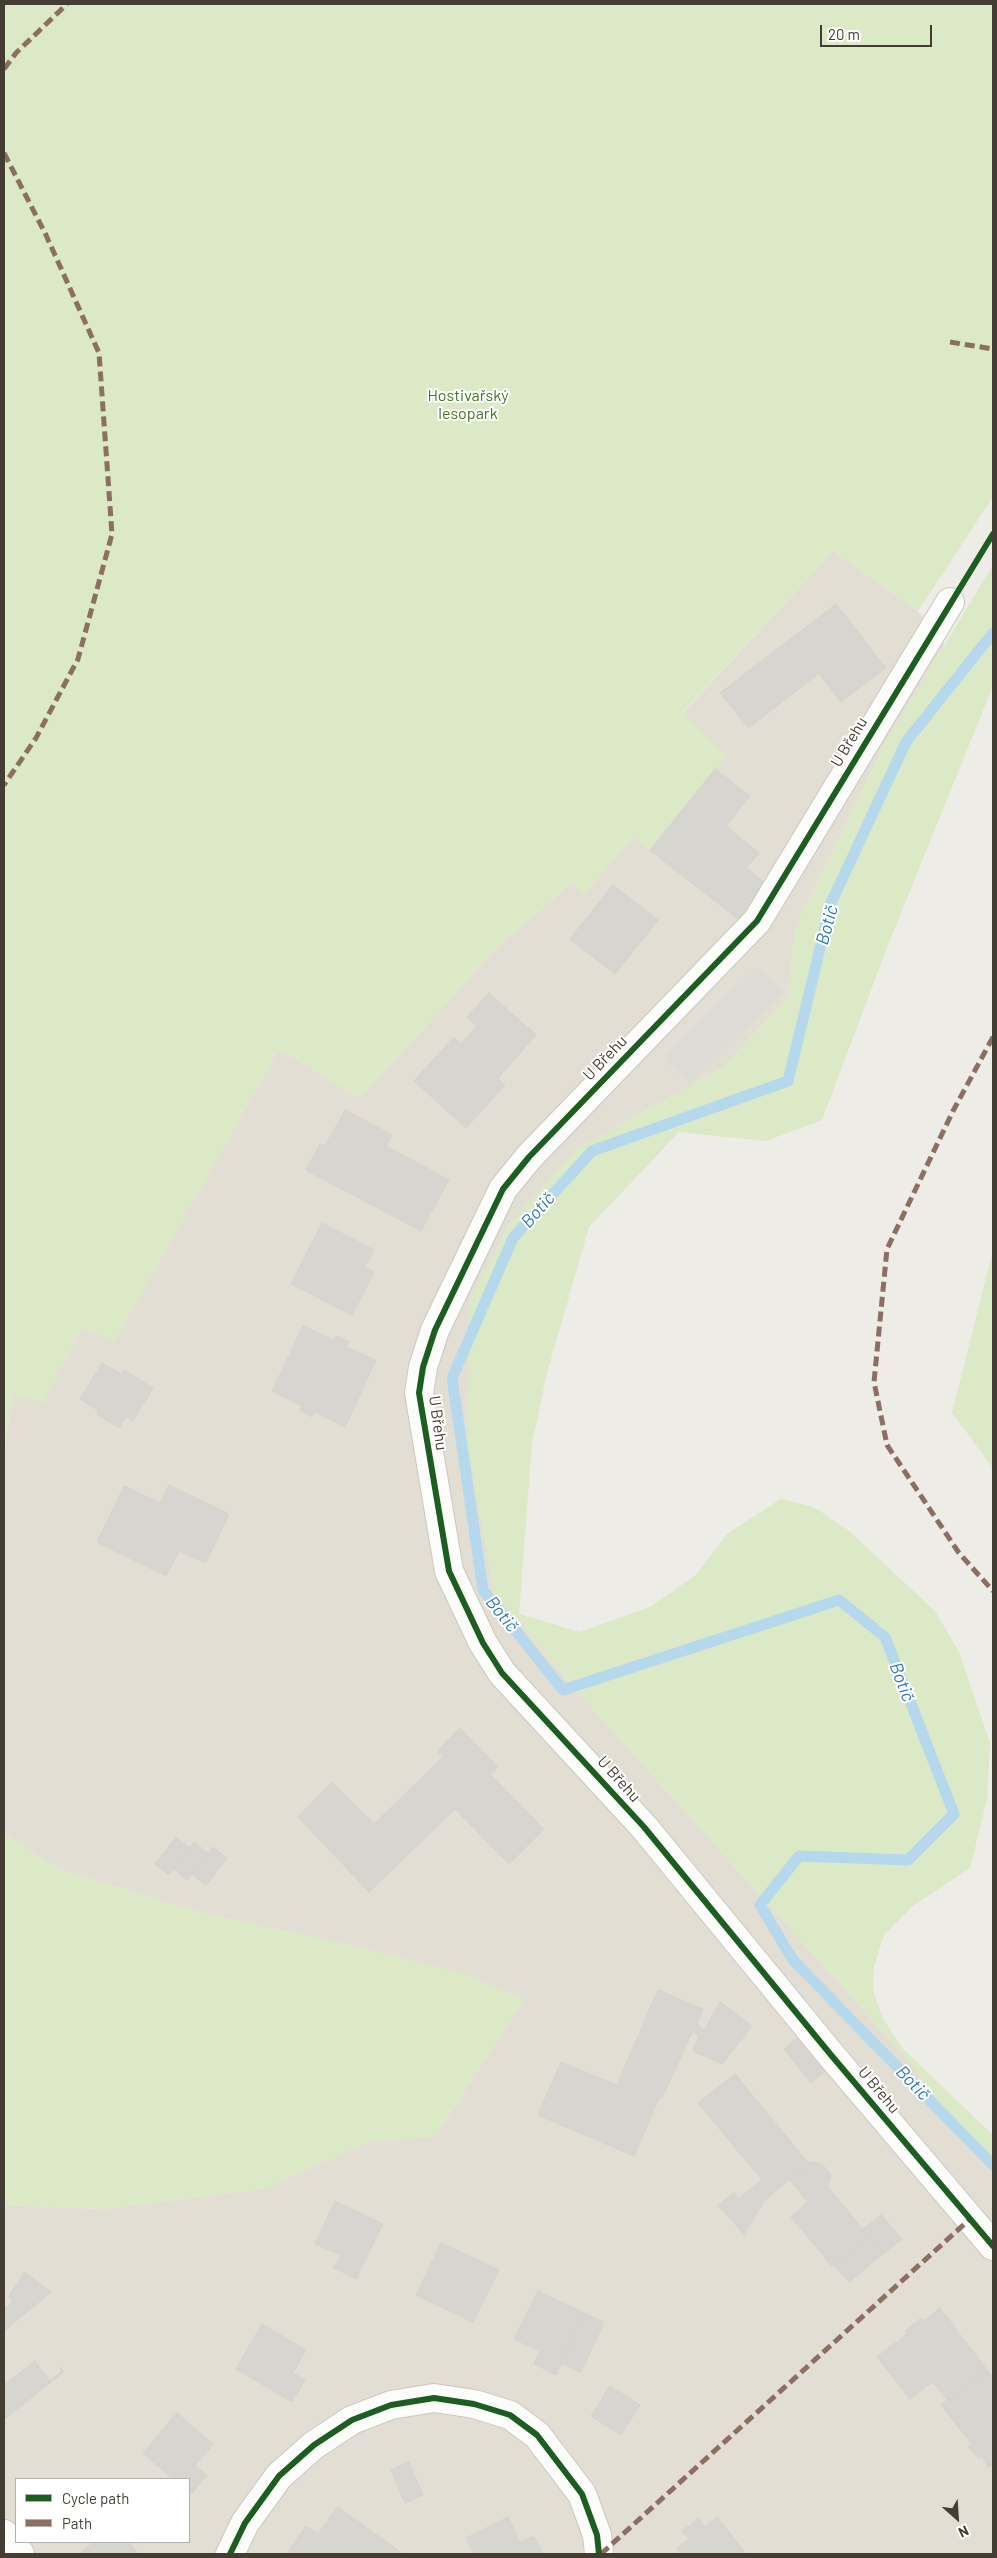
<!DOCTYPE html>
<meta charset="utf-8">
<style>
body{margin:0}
#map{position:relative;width:997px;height:2558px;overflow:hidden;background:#eeece6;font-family:Barlow,sans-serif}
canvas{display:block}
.frame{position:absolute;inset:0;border:5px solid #433d33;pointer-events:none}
.legend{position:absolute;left:15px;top:2478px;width:175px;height:65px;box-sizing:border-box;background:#fff;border:1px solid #b4b1ad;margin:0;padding:6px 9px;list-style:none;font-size:15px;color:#433d33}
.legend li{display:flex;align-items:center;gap:10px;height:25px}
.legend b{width:25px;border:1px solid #b4b1ad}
.north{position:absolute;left:932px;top:2493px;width:50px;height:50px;-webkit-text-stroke:4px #fff;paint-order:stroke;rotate:154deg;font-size:14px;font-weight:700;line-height:20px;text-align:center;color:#433d33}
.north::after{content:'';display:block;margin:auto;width:18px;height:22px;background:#433d33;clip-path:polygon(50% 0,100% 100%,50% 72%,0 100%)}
.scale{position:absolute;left:820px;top:25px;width:112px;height:22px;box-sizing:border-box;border:2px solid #433d33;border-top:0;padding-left:6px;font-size:15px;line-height:18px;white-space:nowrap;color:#433d33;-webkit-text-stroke:4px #fff;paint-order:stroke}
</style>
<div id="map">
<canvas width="997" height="2558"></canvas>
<div class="frame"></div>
<ul class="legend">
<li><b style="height:6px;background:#1b5e20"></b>Cycle path</li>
<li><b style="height:6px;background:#8d6e63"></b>Path</li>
</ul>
<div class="north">N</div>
<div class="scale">20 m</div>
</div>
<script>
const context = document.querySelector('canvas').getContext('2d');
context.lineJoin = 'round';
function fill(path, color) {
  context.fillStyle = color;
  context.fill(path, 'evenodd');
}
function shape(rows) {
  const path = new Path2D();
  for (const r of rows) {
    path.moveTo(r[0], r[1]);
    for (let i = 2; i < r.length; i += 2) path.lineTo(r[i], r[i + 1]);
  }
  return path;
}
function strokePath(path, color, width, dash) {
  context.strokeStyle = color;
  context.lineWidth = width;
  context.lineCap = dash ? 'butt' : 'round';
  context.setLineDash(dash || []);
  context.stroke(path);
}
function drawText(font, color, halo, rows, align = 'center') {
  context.font = font + ' Barlow,sans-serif';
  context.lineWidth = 4;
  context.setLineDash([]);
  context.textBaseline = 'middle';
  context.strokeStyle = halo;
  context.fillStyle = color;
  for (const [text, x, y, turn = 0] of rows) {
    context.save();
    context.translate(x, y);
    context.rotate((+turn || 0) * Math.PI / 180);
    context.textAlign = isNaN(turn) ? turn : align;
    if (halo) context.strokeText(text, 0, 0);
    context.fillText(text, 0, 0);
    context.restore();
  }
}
const residential = shape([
 [833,551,918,611,945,644,882,749,795,929,788,997,724,1067,575,1150,494,1592,566,1679,902,2053,993,2172,993,2554,4,2554,4,2205,103,2209,262,2189,371,2141,435,2137,524,2000,466,1975,335,1942,205,1914,61,1870,4,1833,4,1455,13,1394,43,1402,82,1327,114,1341,279,1049,360,1098,495,950,571,883,584,894,633,837,650,850,683,713],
 [16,2479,189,2479,189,2542,16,2542]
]);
const green = shape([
 [4,4,993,4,993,497,918,611,833,551,683,712,726,756,650,850,633,837,584,895,571,883,495,950,360,1098,279,1049,114,1342,82,1327,43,1403,13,1394,4,1455],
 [993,565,993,686,888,945,822,1120,766,1141,679,1132,589,1227,547,1373,532,1443,519,1614,580,1632,650,1607,696,1575,727,1534,781,1499,814,1507,849,1531,935,1611,959,1652,990,1743,987,1799,970,1868,914,1905,884,1935,874,1966,873,1990,882,2017,902,2048,993,2135,993,2172,902,2053,566,1679,494,1592,468,1451,469,1301,508,1225,575,1150,724,1067,788,997,795,929,882,749],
 [993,1250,993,1468,952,1413],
 [4,1833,61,1870,205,1914,335,1942,466,1975,524,2000,435,2137,371,2141,262,2189,103,2209,4,2205]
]);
const parking = shape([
 [757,967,781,992,688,1083,664,1059]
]);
const stream = shape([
 [993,633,906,742,831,903,788,1081,592,1151,513,1238,452,1378,483,1590,563,1690,839,1600,885,1637,954,1814,908,1860,799,1856,760,1905,793,1960,993,2165]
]);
const building = shape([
 [836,604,886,668,841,702,819,673,749,728,720,693,836,604],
 [715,769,750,796,726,826,759,853,746,868,768,885,739,920,650,850,715,769],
 [613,885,658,920,615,974,570,939,613,885],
 [489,993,536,1035,498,1078,505,1085,466,1128,414,1081,454,1037,461,1044,477,1026,467,1017,489,993],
 [345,1110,392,1135,386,1146,449,1180,421,1231,306,1170,320,1144,325,1146,345,1110],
 [322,1223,374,1250,365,1267,374,1272,352,1315,291,1284,322,1223],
 [303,1326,333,1340,336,1336,349,1342,346,1347,376,1360,345,1427,315,1412,312,1417,300,1410,302,1406,272,1391,303,1326],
 [102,1363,121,1374,124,1370,153,1388,133,1421,126,1416,119,1428,97,1414,99,1411,80,1399,102,1363],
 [169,1485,229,1514,206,1563,179,1551,166,1576,97,1542,124,1486,160,1503,169,1485],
 [460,1728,498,1767,490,1774,544,1829,509,1864,455,1809,369,1892,298,1817,332,1782,374,1824,443,1757,437,1751,460,1728],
 [176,1837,190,1848,169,1875,155,1864,176,1837],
 [194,1842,208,1853,187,1880,173,1869,194,1842],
 [213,1847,227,1858,206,1885,192,1874,213,1847],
 [658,1990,703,2009,697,2024,704,2030,720,2002,752,2026,722,2064,693,2051,699,2036,693,2031,662,2097,660,2096,634,2156,538,2115,561,2062,617,2085,658,1990],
 [800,2036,827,2070,811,2083,784,2049,800,2036],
 [735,2074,809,2164,765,2200,744,2234,718,2205,734,2192,738,2199,762,2180,698,2103,735,2074],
 [811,2162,822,2164,831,2175,828,2187,869,2237,832,2266,791,2217,808,2202,790,2180,811,2162],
 [335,2201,383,2224,356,2279,334,2268,341,2255,315,2244,335,2201],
 [881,2215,902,2239,883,2254,863,2229,881,2215],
 [869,2237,883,2254,849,2282,834,2265,869,2237],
 [441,2243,499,2270,473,2322,416,2295,441,2243],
 [24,2272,51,2292,4,2331,4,2309,13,2302,9,2296,24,2272],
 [538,2291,584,2313,556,2375,534,2364,540,2351,514,2339,538,2291],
 [940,2308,987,2370,948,2401,933,2382,910,2399,877,2357,907,2334,905,2331,921,2318,924,2321,940,2308],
 [584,2313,604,2322,581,2372,561,2363,584,2313],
 [262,2324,306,2350,293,2373,305,2380,292,2402,236,2369,262,2324],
 [35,2361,50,2381,62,2371,59,2367,64,2372,4,2419,4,2385,35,2361],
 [987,2370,993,2378,993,2464,989,2467,982,2457,979,2459,968,2446,972,2444,941,2405,987,2370],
 [610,2386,640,2405,621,2435,591,2416,610,2386],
 [177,2413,213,2444,195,2466,207,2475,191,2494,189,2479,173,2479,143,2453,177,2413],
 [409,2462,423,2495,405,2503,391,2470,409,2462],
 [338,2507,403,2554,287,2553,306,2526,318,2534,338,2507],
 [508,2517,520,2542,534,2536,543,2554,474,2554,466,2538,508,2517],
 [717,2517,746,2554,681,2554,676,2548,689,2539,682,2531,699,2518,705,2527,717,2517],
 [94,2542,128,2542,139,2554,79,2554,94,2542]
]);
const street = shape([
 [950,602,757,921,529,1157,503,1189,435,1330,423,1367,419,1393,449,1571,483,1643,502,1673,644,1827,831,2055,993,2246],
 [4,2534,20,2554],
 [230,2554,245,2523,279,2476,314,2445,352,2420,391,2405,434,2398,474,2404,510,2415,537,2435,582,2494,597,2535,599,2554]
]);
const quiet = shape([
 [4,69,16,53,67,4],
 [4,153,46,235,99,353,112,534,78,659,36,738,4,785],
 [950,342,993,349],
 [993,1037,953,1111,887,1249,874,1382,887,1445,959,1553,993,1591],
 [601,2554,970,2219]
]);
const cycleway = shape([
 [993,534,757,921,529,1157,503,1189,435,1330,423,1367,419,1393,449,1571,483,1643,502,1673,644,1827,831,2055,993,2246],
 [230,2554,245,2523,279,2476,314,2445,352,2420,391,2405,434,2398,474,2404,510,2415,537,2435,582,2494,597,2535,599,2554]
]);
const parkNames = [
 ["Hostivařský",468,396],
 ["lesopark",468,414]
];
const streetNames = [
 ["U Břehu",849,742,-59],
 ["U Břehu",605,1058,-46],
 ["U Břehu",438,1423,82],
 ["U Břehu",619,1779,48],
 ["U Břehu",879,2090,50]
];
const waterNames = [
 ["Botič",827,925,-75],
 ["Botič",538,1210,-48],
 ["Botič",502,1614,51],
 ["Botič",902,1682,69],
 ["Botič",913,2083,46]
];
fill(residential, '#e3ded3');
fill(green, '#dbe9c6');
fill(parking, '#dddbd6');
strokePath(stream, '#b6d8ed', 11);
fill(building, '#d7d5cf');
strokePath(building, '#d6d3cc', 1);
strokePath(street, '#cbc8c2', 30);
strokePath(street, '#fcfcfb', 28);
strokePath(quiet, '#8d6e63', 5, [10, 5]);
strokePath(cycleway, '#1b5e20', 6);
drawText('16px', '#457527', '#fff', parkNames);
drawText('16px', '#433d33', '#fff', streetNames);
drawText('italic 18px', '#2c78af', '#fff', waterNames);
</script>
